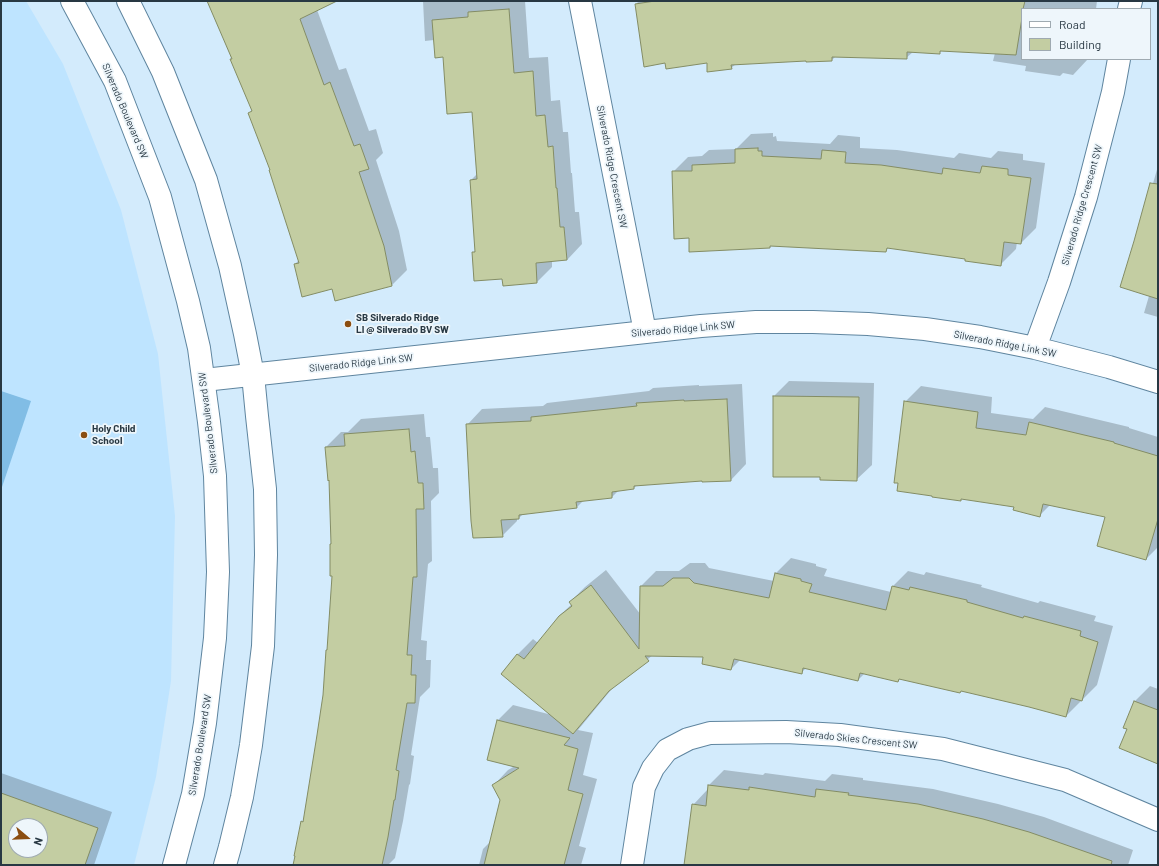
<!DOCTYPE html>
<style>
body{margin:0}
#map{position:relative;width:1159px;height:866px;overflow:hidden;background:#d3ebfc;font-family:Barlow,sans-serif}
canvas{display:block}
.frame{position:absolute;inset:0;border:2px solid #283843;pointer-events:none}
.legend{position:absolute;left:1021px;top:8px;width:130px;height:52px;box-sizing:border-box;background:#eef6fb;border:1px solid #9faab1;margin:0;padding:5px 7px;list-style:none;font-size:12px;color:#283843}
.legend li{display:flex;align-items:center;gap:8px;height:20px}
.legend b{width:20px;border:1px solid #9faab1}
.north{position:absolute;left:8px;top:818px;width:40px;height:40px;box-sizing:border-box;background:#eef6fb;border:1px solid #9faab1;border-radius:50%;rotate:109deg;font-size:11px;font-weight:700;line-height:16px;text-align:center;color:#283843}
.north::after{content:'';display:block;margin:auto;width:14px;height:18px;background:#8b4d10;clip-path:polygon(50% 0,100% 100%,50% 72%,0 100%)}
</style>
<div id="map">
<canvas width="1159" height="866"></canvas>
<div class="frame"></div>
<ul class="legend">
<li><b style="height:5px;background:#fff"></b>Road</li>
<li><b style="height:11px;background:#c3cda2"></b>Building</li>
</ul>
<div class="north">N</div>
</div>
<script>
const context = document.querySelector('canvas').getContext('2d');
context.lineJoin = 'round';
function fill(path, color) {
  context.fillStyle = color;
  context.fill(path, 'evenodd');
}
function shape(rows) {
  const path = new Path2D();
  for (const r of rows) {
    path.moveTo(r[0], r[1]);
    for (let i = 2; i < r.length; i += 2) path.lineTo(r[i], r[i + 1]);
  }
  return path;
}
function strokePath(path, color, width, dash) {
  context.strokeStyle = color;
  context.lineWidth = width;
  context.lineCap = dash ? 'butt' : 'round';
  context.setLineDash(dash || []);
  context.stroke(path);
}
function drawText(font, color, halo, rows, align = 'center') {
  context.font = font + ' Barlow,sans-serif';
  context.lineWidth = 3.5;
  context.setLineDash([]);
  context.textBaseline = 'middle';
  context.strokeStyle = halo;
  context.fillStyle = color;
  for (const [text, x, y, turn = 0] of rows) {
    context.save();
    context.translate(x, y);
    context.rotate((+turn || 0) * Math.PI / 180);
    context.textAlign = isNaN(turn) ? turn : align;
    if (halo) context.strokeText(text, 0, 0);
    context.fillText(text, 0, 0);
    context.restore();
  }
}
const built = shape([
 [1,1,26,1,63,64,121,210,158,354,175,516,171,681,156,777,134,865,1,865],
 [16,826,40,826,40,850,16,850]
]);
const green = shape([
 [1,391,31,401,1,490]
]);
const shadow = shape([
 [208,1,321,1,316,7,339,70,346,68,369,131,376,129,383,153,376,160,399,231,407,270,392,285,336,300,333,288,295,264,299,260,271,170,250,113,252,110,232,59,233,58],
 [423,1,525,1,529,58,548,57,551,101,560,100,563,132,568,132,571,173,572,173,575,212,579,212,582,244,567,260,552,261,552,267,537,282,503,278,473,253,476,250,471,180,477,174,473,111,434,40,425,41],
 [639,1,1097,1,1096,9,1022,9,1022,59,1088,59,1073,75,1063,73,1060,76,1025,71,1026,66,993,61,995,53,942,50,939,53,913,52,906,58,836,56,832,60,807,60,736,64,731,68,707,62,666,62,636,4],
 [773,133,773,137,776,136,777,141,830,144,838,135,860,137,860,148,897,150,954,158,959,153,991,158,998,151,1023,154,1023,160,1045,163,1036,228,1021,243,1017,242,1016,249,1001,264,967,258,889,247,886,250,772,245,770,247,690,237,673,172,688,157,702,156,709,150,736,149,751,134],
 [1158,166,1158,317,1144,313,1149,296,1144,215],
 [789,381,874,383,872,465,856,480,821,476,774,396],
 [742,384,746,464,731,480,703,480,638,484,634,488,619,490,612,497,584,500,577,507,524,513,519,518,517,518,517,521,502,536,467,425,482,409,543,406,547,403,649,391,653,388,699,385,699,386],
 [921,386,992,397,991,413,1033,419,1045,407,1129,427,1129,428,1158,437,1158,547,1146,559,1107,516,1051,504,1040,515,905,402],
 [424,414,426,437,430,437,433,468,438,468,439,493,431,501,432,561,428,564,421,640,427,641,426,660,431,660,430,687,420,697,411,755,414,756,410,784,409,785,403,821,395,858,388,865,294,865,302,822,305,819,324,695,334,575,330,479,326,447,341,432,348,432,361,419],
 [791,558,816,564,816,566,827,569,824,576,891,592,893,586,908,571,924,575,926,572,982,585,981,587,1038,603,1040,601,1096,616,1094,621,1113,626,1097,685,1066,716,962,690,900,678,897,681,865,673,858,680,806,668,801,673,741,659,731,669,705,656,653,655,615,685,578,730,593,733,583,775,597,779,579,846,586,848,581,865,479,865,483,849,491,841,501,800,493,786,508,770,515,766,498,720,513,705,552,715,502,674,518,654,533,639,538,643,559,616,572,604,570,602,585,587,606,570,641,615,641,586,656,571,679,571,690,563,705,563,709,568,774,581,776,573],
 [1150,686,1158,689,1158,764,1145,759,1146,757,1128,729,1124,727,1135,701],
 [724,770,763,775,765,773,825,781,832,774,863,778,863,780,933,789,998,804,1044,817,1133,850,1128,865,685,865,693,805,708,789,709,785],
 [1,773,112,812,94,865,1,865],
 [16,826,40,826,40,850,16,850]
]);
const building = shape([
 [207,1,337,1,300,19,324,85,330,82,354,146,360,144,369,169,359,172,384,246,392,286,335,301,332,289,302,297,294,264,299,263,269,170,270,170,248,113,252,111,230,59,232,59,207,1],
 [655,1,1025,1,1023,9,1022,9,1022,18,1016,55,940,51,940,54,907,52,907,59,832,57,832,61,806,62,806,61,731,65,732,69,707,72,707,63,666,69,665,63,644,67,635,4,655,1],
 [509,9,514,73,533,71,536,116,545,115,548,147,553,146,556,188,557,188,560,227,564,227,567,260,536,263,537,283,503,286,502,279,474,281,472,252,475,252,470,180,477,179,472,112,447,114,443,57,435,58,432,20,468,17,468,12,509,9],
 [758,148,758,151,762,151,762,156,821,159,822,150,846,152,845,163,881,165,942,174,943,168,980,173,982,166,1008,169,1008,175,1031,178,1021,244,1004,242,1001,266,965,261,965,259,887,248,886,252,770,246,770,248,689,252,689,238,674,239,672,171,692,171,692,165,735,163,735,149,758,148],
 [1150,183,1158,184,1158,299,1120,287,1134,241,1150,183],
 [773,396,859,397,857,481,820,480,820,477,773,477,773,396],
 [727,399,731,481,702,482,702,481,634,486,634,489,612,492,612,498,576,502,577,508,519,515,519,519,501,520,503,537,473,538,471,521,466,424,531,421,531,417,637,406,636,403,684,400,684,401,727,399],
 [904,401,978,412,976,428,1026,435,1029,422,1114,442,1114,443,1158,456,1158,519,1146,560,1097,546,1105,517,1043,504,1040,517,1013,510,1014,507,961,499,961,501,932,497,932,496,897,491,898,483,894,483,904,401],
 [409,429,411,452,415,451,418,483,423,483,424,509,416,509,417,577,413,577,407,655,412,655,411,675,416,675,415,703,407,703,396,770,399,771,395,800,394,800,388,837,382,865,293,865,295,856,294,856,301,821,303,822,317,735,323,695,326,650,327,650,332,576,330,576,330,544,331,544,329,480,328,481,325,447,345,446,344,434,409,429],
 [775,573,801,579,801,581,812,584,809,592,886,610,892,586,909,590,910,587,967,600,967,602,1023,618,1024,616,1081,631,1080,636,1098,642,1082,701,1071,698,1066,717,1029,707,961,691,960,693,899,679,898,682,860,673,858,681,803,668,802,674,734,659,731,670,702,664,703,657,645,656,649,661,609,691,573,734,501,674,517,654,524,659,559,616,572,606,569,602,591,585,639,649,640,586,663,586,673,578,689,578,694,583,769,598,775,573],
 [1134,701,1158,710,1158,764,1119,748,1127,729,1123,728,1134,701],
 [497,720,570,738,564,745,578,749,568,790,583,794,564,865,484,865,500,800,492,785,519,768,487,760,497,720],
 [708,785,749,790,749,787,815,797,816,789,849,793,848,795,918,804,983,819,1029,832,1112,861,1111,865,684,865,692,804,706,806,708,785],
 [1,793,98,828,85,865,1,865,1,793],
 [16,826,40,826,40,850,16,850,16,826]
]);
const street = shape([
 [580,1,645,332],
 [1129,9,1131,1],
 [1035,348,1059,282,1086,197,1113,92,1119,59],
 [204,380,701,326,756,322,813,322,868,324,925,329,980,337,1035,348,1109,367,1158,382],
 [632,865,644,787,653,768,667,750,688,739,710,733,786,732,840,735,943,749,1065,780,1158,820]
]);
const secondary = shape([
 [72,1,115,81,160,197,188,301,199,348,209,422,215,476,218,572,215,638,205,723,193,794,174,865],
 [128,1,163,72,206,180,230,266,245,334,253,375,257,416,265,489,266,555,263,646,251,745,242,797,230,847,225,865]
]);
const markers = [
 [348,324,4,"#8b4d10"],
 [84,435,4,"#8b4d10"]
];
const streetNames = [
 ["Silverado Boulevard SW",125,111,67],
 ["Silverado Ridge Crescent SW",612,167,79],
 ["Silverado Ridge Crescent SW",1082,205,-74],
 ["Silverado Ridge Link SW",683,329,-5],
 ["Silverado Ridge Link SW",1005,344,11],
 ["Silverado Ridge Link SW",361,363,-6],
 ["Silverado Boulevard SW",208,423,-97],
 ["Silverado Skies Crescent SW",856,739,6],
 ["Silverado Boulevard SW",200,745,-81]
];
const poiNames = [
 ["SB Silverado Ridge",356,318],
 ["LI @ Silverado BV SW",356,330],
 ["Holy Child",92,429],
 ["School",92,441]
];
fill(built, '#bee4ff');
fill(green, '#81bde5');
fill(shadow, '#0003');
fill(building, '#c3cda2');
strokePath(building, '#838c64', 1);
strokePath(street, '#5f859f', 24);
strokePath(secondary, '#5f859f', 24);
strokePath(street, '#fff', 22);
strokePath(secondary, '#fff', 22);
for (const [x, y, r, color] of markers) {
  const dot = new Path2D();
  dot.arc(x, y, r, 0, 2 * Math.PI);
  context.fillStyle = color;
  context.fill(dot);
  strokePath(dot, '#eef6fb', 1.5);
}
drawText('10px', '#283843', '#eef6fb', streetNames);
drawText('bold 10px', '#283843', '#eef6fb', poiNames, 'left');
</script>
